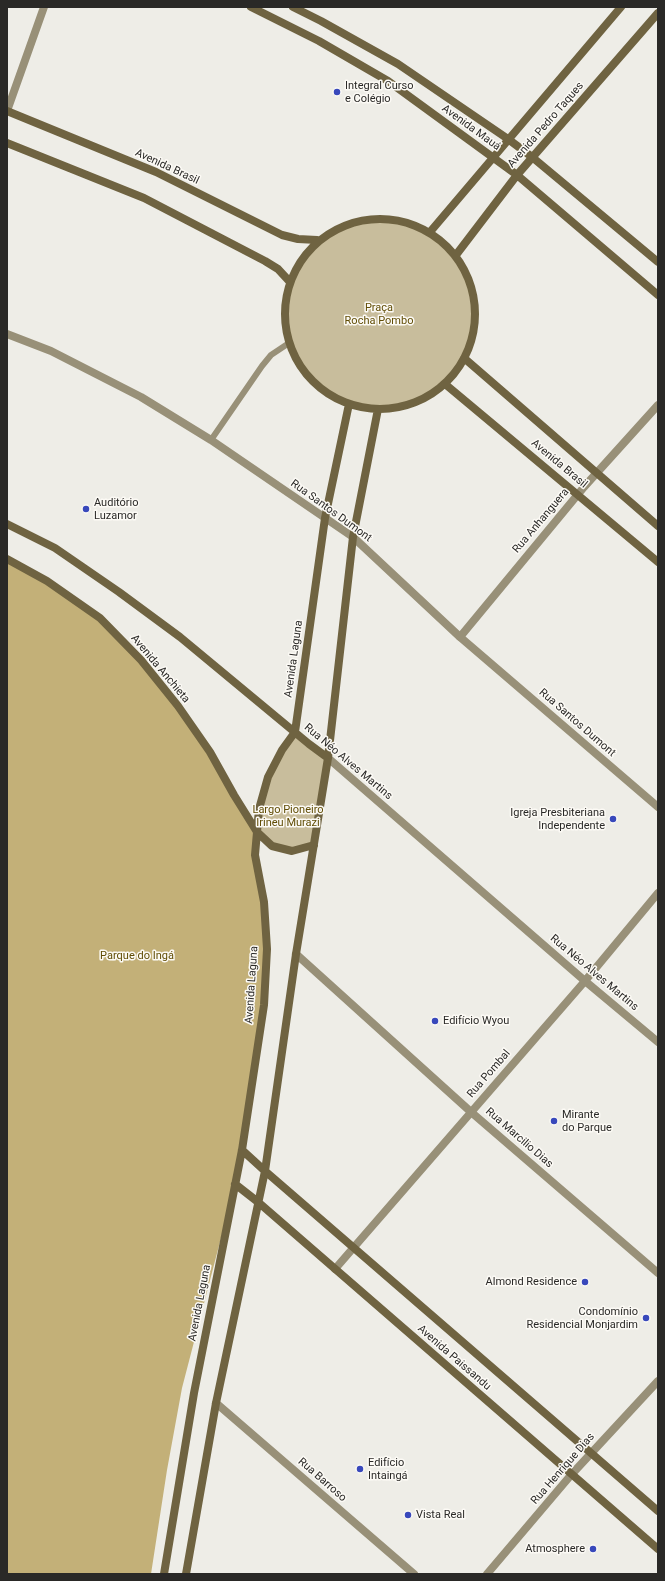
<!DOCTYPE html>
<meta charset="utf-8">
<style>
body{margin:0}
#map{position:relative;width:665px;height:1581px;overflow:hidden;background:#eeede7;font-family:Roboto,sans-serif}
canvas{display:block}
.frame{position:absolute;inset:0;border:8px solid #2a2927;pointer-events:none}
</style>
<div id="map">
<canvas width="665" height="1581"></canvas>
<div class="frame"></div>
</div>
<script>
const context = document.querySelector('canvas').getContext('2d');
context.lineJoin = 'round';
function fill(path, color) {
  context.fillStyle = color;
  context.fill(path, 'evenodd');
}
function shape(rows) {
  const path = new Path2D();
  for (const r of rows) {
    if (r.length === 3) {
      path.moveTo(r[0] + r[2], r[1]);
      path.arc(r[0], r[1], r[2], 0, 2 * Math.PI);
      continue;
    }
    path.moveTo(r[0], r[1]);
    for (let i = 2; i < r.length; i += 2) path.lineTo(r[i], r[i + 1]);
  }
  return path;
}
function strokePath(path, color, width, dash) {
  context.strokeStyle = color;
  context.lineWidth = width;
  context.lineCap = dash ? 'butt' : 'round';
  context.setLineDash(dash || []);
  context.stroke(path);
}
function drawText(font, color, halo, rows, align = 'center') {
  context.font = font + ' Roboto,sans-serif';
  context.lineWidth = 3;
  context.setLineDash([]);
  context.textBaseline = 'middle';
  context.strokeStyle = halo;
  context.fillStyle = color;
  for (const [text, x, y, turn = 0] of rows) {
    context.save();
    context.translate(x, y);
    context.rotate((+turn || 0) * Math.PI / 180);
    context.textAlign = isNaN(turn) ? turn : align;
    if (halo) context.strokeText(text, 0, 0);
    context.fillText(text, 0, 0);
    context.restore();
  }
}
const green = shape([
 [380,314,95],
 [295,732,328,758,314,845,292,851,272,846,257,832,268,777]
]);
const forest = shape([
 [7,559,100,618,178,706,257,832,255,855,264,902,264,1005,235,1184,182,1388,167,1470,151,1574,7,1574]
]);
const service = shape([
 [211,440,262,366,271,355,289,343]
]);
const minor = shape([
 [7,111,44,7],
 [460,637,584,487,658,405],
 [328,758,585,981,658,1042],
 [296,954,471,1112,658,1273],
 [335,1269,585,981,658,893],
 [216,1403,414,1574],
 [487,1574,571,1475,658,1381]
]);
const tertiary = shape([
 [7,334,51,351,141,397,211,440,353,537,460,637,658,807]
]);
const secondary = shape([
 [251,7,319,41,388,81,517,175,658,295],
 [293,7,321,21,398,64,508,139,532,157,658,262],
 [7,111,156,172,282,235,298,239,317,240],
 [7,143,144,198,265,261,278,269,290,282],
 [380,314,95],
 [430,232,621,7],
 [456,255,517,175,658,13],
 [464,358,658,526],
 [445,384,658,562],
 [7,524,55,548,119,592,180,637,309,744,328,758],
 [7,559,47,581,100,618,141,660,178,706,210,752,234,795,257,832,272,846,292,851,314,845],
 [242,1150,265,1171,658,1511],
 [235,1184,258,1202,658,1549],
 [164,1574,194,1393,242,1150,264,1005,267,949,264,902,255,855,259,809,268,777,282,750,295,732,325,518,349,404],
 [186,1574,216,1403,265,1171,296,954,328,758,353,537,378,409]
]);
const markers = [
 [337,92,4,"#3848bb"],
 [86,509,4,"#3848bb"],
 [613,819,4,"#3848bb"],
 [435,1021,4,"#3848bb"],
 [554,1121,4,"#3848bb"],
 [585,1282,4,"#3848bb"],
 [646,1318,4,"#3848bb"],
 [360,1469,4,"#3848bb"],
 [408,1515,4,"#3848bb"],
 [593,1549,4,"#3848bb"]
];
const poiNames = [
 ["Integral Curso",345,86],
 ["e Colégio",345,99],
 ["Auditório",94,503],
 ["Luzamor",94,516],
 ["Igreja Presbiteriana",605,813,"right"],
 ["Independente",605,826,"right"],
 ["Edifício Wyou",443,1021],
 ["Mirante",562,1115],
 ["do Parque",562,1128],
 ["Almond Residence",577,1282,"right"],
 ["Condomínio",638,1312,"right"],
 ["Residencial Monjardim",638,1325,"right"],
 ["Edifício",368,1463],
 ["Intaingá",368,1476],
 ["Vista Real",416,1515],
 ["Atmosphere",585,1549,"right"]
];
const streetNames = [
 ["Avenida Pedro Taques",546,125,-49],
 ["Avenida Mauá",471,128,36],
 ["Avenida Brasil",167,167,25],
 ["Avenida Brasil",559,464,40],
 ["Rua Santos Dumont",331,511,36],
 ["Rua Anhanguera",541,521,-50],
 ["Avenida Laguna",294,659,-82],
 ["Avenida Anchieta",160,669,50],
 ["Rua Santos Dumont",577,723,41],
 ["Rua Néo Alves Martins",348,762,40],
 ["Rua Néo Alves Martins",594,973,40],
 ["Avenida Laguna",252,985,-86],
 ["Rua Pombal",489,1074,-49],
 ["Rua Marcilio Dias",519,1138,41],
 ["Avenida Laguna",200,1303,-79],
 ["Avenida Paissandu",454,1358,41],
 ["Rua Henrique Dias",563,1469,-49],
 ["Rua Barroso",322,1480,41]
];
const parkNames = [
 ["Praça",379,308],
 ["Rocha Pombo",379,321],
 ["Largo Pioneiro",288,810],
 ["Irineu Murazi",288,823],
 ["Parque do Ingá",137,956]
];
fill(green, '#c8bd9c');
fill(forest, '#c3b078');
strokePath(service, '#989078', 6);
strokePath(minor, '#989078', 8);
strokePath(tertiary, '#989078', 8);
strokePath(secondary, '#6f6341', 8);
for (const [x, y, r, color] of markers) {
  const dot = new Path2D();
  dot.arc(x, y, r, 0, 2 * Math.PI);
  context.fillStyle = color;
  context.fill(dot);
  strokePath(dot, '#fcfaf5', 1.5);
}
drawText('11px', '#2a2927', '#fcfaf5', poiNames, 'left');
drawText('11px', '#2a2927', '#fcfaf5', streetNames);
drawText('11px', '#614d05', '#fcfaf5', parkNames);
</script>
